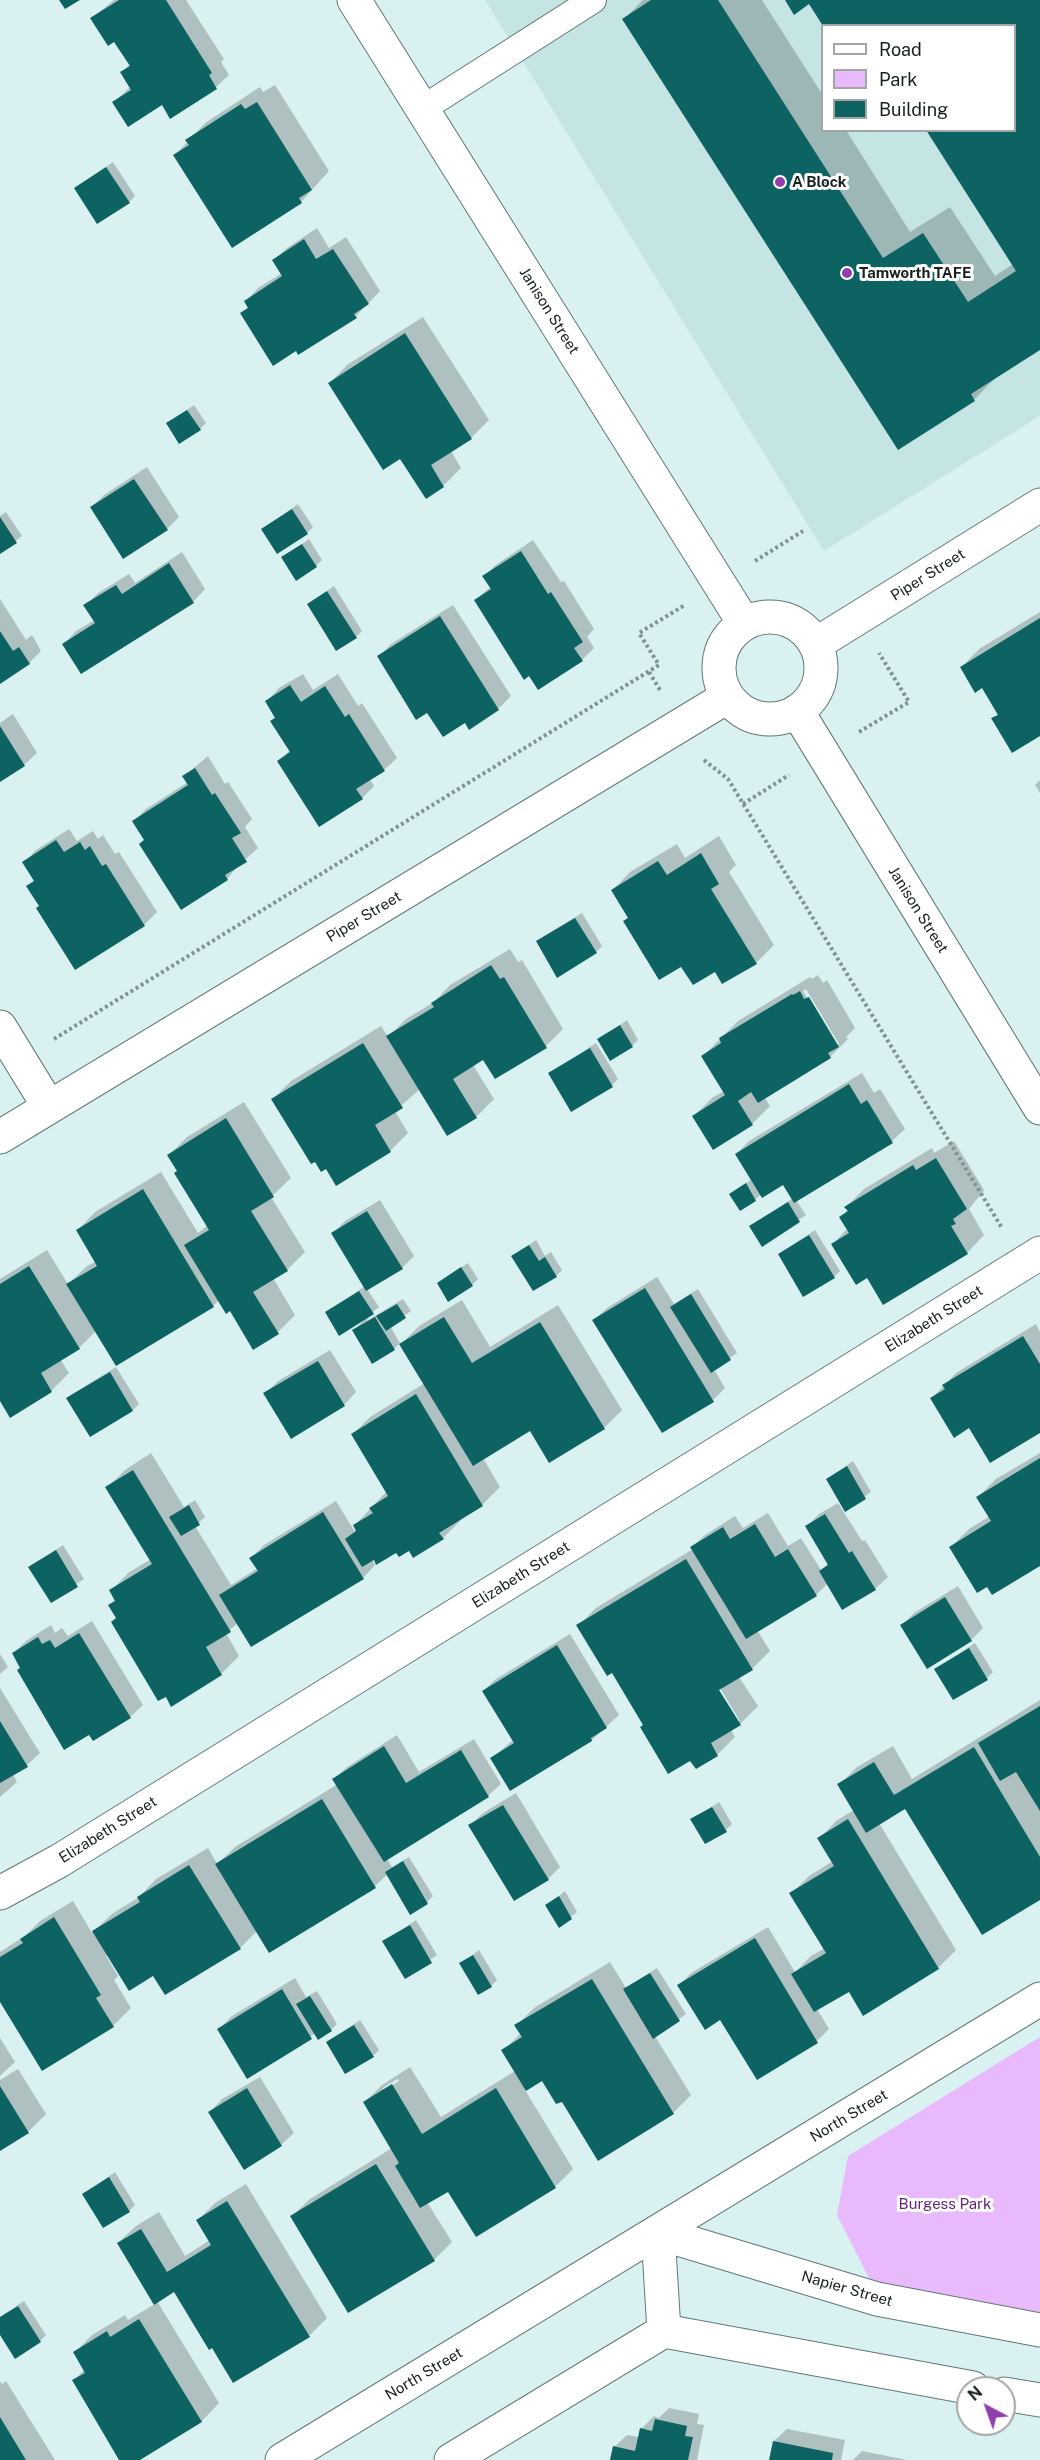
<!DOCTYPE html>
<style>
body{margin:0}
#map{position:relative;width:1040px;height:2460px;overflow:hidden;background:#daf1f1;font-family:"Public Sans",sans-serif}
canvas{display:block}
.legend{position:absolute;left:821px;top:24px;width:195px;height:108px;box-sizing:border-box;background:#fff;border:2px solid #a3a6a6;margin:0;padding:8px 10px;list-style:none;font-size:18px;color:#182020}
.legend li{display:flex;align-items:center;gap:12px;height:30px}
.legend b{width:30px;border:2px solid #a3a6a6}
.north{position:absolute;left:956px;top:2376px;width:60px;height:60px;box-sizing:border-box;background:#fff;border:2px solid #a3a6a6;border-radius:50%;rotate:319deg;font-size:16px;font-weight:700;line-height:24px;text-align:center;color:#182020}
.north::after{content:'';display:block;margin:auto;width:21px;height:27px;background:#913fae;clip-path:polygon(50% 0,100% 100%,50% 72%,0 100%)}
</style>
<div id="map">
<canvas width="1040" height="2460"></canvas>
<ul class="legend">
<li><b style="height:8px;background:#fff"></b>Road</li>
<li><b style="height:16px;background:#e8b9fb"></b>Park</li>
<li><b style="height:16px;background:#0d6262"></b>Building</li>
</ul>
<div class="north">N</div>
</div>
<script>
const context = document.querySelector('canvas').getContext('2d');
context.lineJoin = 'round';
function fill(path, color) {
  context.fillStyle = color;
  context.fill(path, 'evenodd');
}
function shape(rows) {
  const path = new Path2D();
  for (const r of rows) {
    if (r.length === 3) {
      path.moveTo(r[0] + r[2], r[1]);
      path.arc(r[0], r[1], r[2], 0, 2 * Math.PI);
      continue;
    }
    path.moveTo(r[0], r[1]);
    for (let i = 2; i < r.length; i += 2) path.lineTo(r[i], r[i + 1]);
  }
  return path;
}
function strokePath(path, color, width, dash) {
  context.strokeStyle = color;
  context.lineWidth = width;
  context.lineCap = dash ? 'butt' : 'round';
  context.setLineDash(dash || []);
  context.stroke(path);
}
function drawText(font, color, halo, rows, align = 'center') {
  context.font = font + ' "Public Sans",sans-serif';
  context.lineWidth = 6;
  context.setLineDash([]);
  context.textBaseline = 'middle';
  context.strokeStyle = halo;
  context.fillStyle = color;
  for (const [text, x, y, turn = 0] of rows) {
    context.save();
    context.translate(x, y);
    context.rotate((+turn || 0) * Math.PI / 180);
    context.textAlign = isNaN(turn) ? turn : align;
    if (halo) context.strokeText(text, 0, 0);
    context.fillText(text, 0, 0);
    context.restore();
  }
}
const built = shape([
 [485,0,1040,0,1040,416,824,551],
 [822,26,1014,26,1014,130,822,130]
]);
const green = shape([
 [1040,2037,1040,2315,873,2286,837,2215,848,2156]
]);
const shadow = shape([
 [114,0,186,0,224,59,221,62,229,75,216,87,171,117,162,103,114,102,130,87,122,73,130,64,115,39,92,18],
 [643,0,762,0,822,94,822,130,846,130,910,232,950,207,995,276,1013,264,1014,26,786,0,1040,0,1040,349,997,376,974,400,624,19],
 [275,85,329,171,301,202,175,155,205,123,260,87,263,92],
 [113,162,135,196,129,202,76,188],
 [317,228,329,248,346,237,380,291,356,316,298,353,296,349,242,314,249,306,246,301,258,288,282,273,274,260,287,248],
 [423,317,489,420,471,438,451,451,461,468,443,486,426,497,401,457,330,383,347,365],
 [194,405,206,423,200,429,168,423],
 [147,467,179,517,167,529,91,508,104,495],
 [298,504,313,527,307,533,263,529],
 [6,512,22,536,0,552,0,516],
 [309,539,322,560,316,566,283,558],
 [533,540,561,582,564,581,594,629,587,637,594,648,582,660,530,674,476,600,491,586,484,576,497,564],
 [182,552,205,589,193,602,64,644,76,631,95,620,85,606,98,593,129,574,135,583],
 [334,586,362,631,356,637,309,604],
 [0,599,26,640,32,635,41,651,29,663,0,682],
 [453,605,511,696,498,709,469,728,465,721,379,657,391,644],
 [1040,612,1040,734,993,719,999,713,982,686,962,667,979,649],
 [303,674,313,690,338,674,358,706,362,703,397,758,384,770,370,779,374,786,362,798,279,761,290,750,276,717,267,701,279,688],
 [13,714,37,753,24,765,0,780,0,723],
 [208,756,225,784,228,782,252,819,245,827,258,848,239,865,227,879,146,840,134,821,146,809,188,782,184,776],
 [1040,780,1040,793,1035,785],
 [69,829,77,841,93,831,98,839,103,835,115,854,119,852,157,912,144,925,76,968,28,887,35,880,24,863,36,850],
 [719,836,736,865,729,872,774,945,756,963,716,970,682,965,625,921,629,917,613,890,630,872,677,844,685,858],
 [582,913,602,946,596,952,538,942,544,936],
 [510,949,518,962,522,960,563,1029,546,1046,484,1058,473,1065,494,1099,476,1117,420,1089,395,1111,408,1133,390,1151,326,1167,273,1099,291,1081,381,1026,388,1037,406,1019,434,1002,450,985],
 [818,975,823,983,827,980,855,1028,846,1037,848,1039,830,1057,764,1097,770,1106,752,1124,694,1116,712,1098,724,1091,703,1056,738,1021,810,977,812,979],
 [806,989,839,1044,837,1046,803,991],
 [627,1020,638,1040,632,1046,599,1040],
 [596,1043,618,1079,612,1085,550,1073],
 [862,1073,874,1093,880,1089,905,1129,892,1141,796,1200,806,1215,762,1244,751,1226,793,1198,784,1183,761,1194,755,1200,731,1194,752,1179,736,1154,749,1141],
 [244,1102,291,1178,271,1197,305,1252,287,1270,273,1278,295,1315,278,1332,230,1309,219,1300,213,1306,117,1364,96,1331,79,1348,60,1359,69,1373,51,1391,0,1399,0,1279,47,1250,68,1284,86,1267,96,1261,78,1230,95,1212,161,1172,198,1233,208,1225,169,1155,187,1137],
 [954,1141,984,1190,969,1209,984,1235,967,1253,867,1276,833,1244,848,1228,841,1217,848,1210,846,1207,864,1189,932,1148,934,1153],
 [380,1200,414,1256,402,1268,367,1289,379,1307,366,1317,368,1320,403,1299,411,1311,390,1326,400,1343,394,1349,354,1330,364,1320,326,1313,365,1286,333,1233,345,1221],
 [815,1230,840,1271,834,1277,779,1254],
 [536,1240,545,1256,551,1252,562,1270,556,1276,513,1256],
 [468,1263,478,1279,472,1285,438,1283],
 [657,1277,674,1304,698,1289,737,1353,714,1369,725,1388,713,1400,594,1320,607,1308],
 [462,1300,490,1347,558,1305,622,1410,604,1428,531,1429,483,1458,500,1487,482,1505,460,1519,461,1520,443,1538,372,1559,375,1565,363,1578,238,1623,226,1633,239,1656,221,1674,172,1705,110,1605,116,1599,111,1591,128,1573,151,1559,107,1488,125,1470,151,1453,184,1507,195,1500,205,1517,195,1526,231,1585,258,1568,251,1558,264,1545,336,1501,355,1532,357,1529,355,1525,387,1491,353,1434,370,1417,425,1383,401,1344,419,1326],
 [1036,1324,1040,1332,1040,1431,969,1426,932,1398,956,1373],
 [330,1350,356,1392,344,1405,265,1394,278,1381],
 [116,1367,139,1404,133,1410,91,1435,68,1399,74,1393],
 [1040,1453,1040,1564,951,1547,969,1529,990,1516,978,1497,996,1479],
 [853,1461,871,1492,846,1510,828,1479],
 [838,1503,862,1541,865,1540,888,1577,875,1589,828,1583,816,1595,757,1630,770,1651,752,1669,739,1677,758,1706,740,1724,731,1730,735,1737,717,1755,691,1759,644,1724,613,1671,578,1626,596,1608,693,1549,692,1547,705,1535,735,1516,743,1528,768,1513,788,1546,801,1538,821,1570,829,1563,807,1526,819,1514],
 [717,1683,740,1721,737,1721,714,1685],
 [63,1545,84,1579,51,1601,30,1567],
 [958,1586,983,1628,971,1640,902,1625,914,1613],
 [92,1621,143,1705,130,1717,22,1667,14,1653,26,1641,51,1625,55,1633,62,1628,68,1636],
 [570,1634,619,1715,592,1740,492,1758,513,1740,483,1691,496,1679],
 [975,1643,993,1672,987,1678,936,1669],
 [0,1654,8,1667,0,1674],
 [0,1688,40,1753,27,1765,13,1774,17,1782,0,1797],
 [1040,1700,1040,1898,906,1807,879,1823,956,1950,938,1968,864,2013,849,1990,817,2009,829,2029,817,2041,721,2018,679,1985,691,1973,768,1927,795,1972,811,1956,825,1948,791,1894,809,1876,833,1861,819,1839,836,1821,854,1810,839,1785,857,1767,893,1746,912,1779],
 [397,1735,419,1772,474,1739,501,1784,488,1796,387,1859,392,1867,409,1857,433,1896,427,1902,411,1913,388,1874,375,1886,269,1951,257,1931,240,1948,154,1974,109,1955,106,1956,118,1976,114,1980,131,2008,113,2026,0,1999,0,1952,25,1936,40,1921,73,1901,92,1933,112,1914,139,1897,156,1879,208,1848,217,1864,235,1847,338,1784,334,1779,347,1767],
 [516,1793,560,1867,548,1879,470,1825,483,1813],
 [719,1802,732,1824,726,1830,692,1820],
 [565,1891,577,1912,559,1926,547,1905],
 [416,1920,437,1955,406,1977,384,1942],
 [479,1950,497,1980,491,1986,461,1964],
 [610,1962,626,1988,657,1968,686,2014,655,2036,691,2095,673,2113,563,2100,543,2079,525,2090,573,2169,555,2187,448,2190,427,2202,452,2242,434,2260,292,2216,310,2199,392,2148,365,2102,382,2085,410,2067,441,2117,515,2071,503,2051,521,2033,516,2026,534,2008],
 [397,2079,399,2081,383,2091,383,2088],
 [295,1978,306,1997,317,1991,337,2024,331,2030,316,2033,248,2076,219,2029,232,2016],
 [360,2020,379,2050,373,2056,327,2042],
 [0,2038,15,2062,0,2076],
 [18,2069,46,2114,28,2132,0,2149,0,2080],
 [260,2077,294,2133,281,2145,210,2112,222,2099],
 [115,2172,135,2205,129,2211,84,2194],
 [246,2184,327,2318,309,2336,174,2290,157,2301,219,2403,202,2421,137,2460,121,2460,74,2380,85,2369,74,2353,92,2335,125,2315,128,2320,155,2304,118,2243,136,2226,159,2212,185,2256,210,2240,198,2220,215,2203],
 [24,2301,46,2335,40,2341,0,2333,0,2317],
 [0,2381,2,2384,6,2381,55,2460,0,2460],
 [669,2408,699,2414,697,2424,704,2425,697,2460,611,2460,614,2447,627,2435,639,2437,641,2429,654,2416,659,2418],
 [787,2429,845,2440,841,2460,770,2460,774,2441],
 [862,2451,907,2460,853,2460]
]);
const building = shape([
 [59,0,80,0,65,9],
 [119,0,166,0,212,73,209,75,217,89,170,119,162,105,128,127,112,102,131,90,120,72,130,66,114,42,108,46,90,18],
 [651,0,718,0,883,258,923,233,968,302,1016,271,926,130,1014,130,1014,26,823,26,809,4,794,15,785,0,1040,0,1040,350,971,394,975,401,898,450,622,19],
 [257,102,312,190,299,198,302,203,232,248,173,155,189,145,185,140,241,104,245,109],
 [106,167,130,203,97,224,74,188],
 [304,239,316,259,333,249,369,304,354,314,357,318,298,355,296,351,273,366,240,313,248,308,244,301,282,276,272,260],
 [405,333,472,439,431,465,444,487,426,499,400,459,383,470,328,383],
 [187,410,201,430,179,444,166,423],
 [134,479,168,530,123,559,90,507],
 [292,509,308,534,277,554,261,529],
 [0,517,17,543,0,554],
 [302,544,317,567,296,581,281,557],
 [521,551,548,594,551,592,583,642,574,648,583,661,538,690,529,676,524,680,474,600,491,589,482,576],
 [169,563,194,603,81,674,62,644,95,623,83,605,116,585,122,594],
 [327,591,357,638,336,651,307,604],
 [440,616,499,710,469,730,465,723,443,737,427,713,416,720,377,656],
 [1040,618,1040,736,1012,753,991,718,998,715,982,688,975,693,960,667],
 [0,631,13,651,19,647,30,664,0,684],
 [290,685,301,702,325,686,345,717,349,714,385,771,356,789,363,799,319,827,277,761,290,752,270,721,275,718,265,701],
 [0,726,25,766,0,782],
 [195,768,212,795,215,793,241,833,232,838,247,862,225,875,228,880,181,910,139,844,144,840,132,821,188,785,182,776],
 [56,840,64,852,80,842,85,850,90,846,102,866,106,864,145,926,75,970,36,908,39,906,26,886,34,881,22,862],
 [701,853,719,884,711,889,757,964,722,984,715,972,693,985,681,967,659,980,623,921,628,918,611,890,658,861,667,875],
 [575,918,597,953,557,978,536,941],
 [491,965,500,979,504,977,547,1048,495,1079,483,1060,453,1079,477,1118,447,1136,386,1036,434,1007,431,1003],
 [800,991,804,999,809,997,839,1047,828,1053,831,1058,758,1103,751,1092,738,1101,753,1125,713,1150,692,1116,725,1095,701,1056,721,1043,719,1038,792,994,793,995],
 [620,1025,633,1047,610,1061,597,1039],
 [363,1043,403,1108,375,1125,391,1152,336,1186,326,1169,321,1172,315,1162,311,1164,271,1099],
 [590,1048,613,1087,571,1112,548,1073],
 [849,1084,861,1104,867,1100,893,1143,794,1203,783,1185,762,1198,735,1154],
 [226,1118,274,1197,251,1211,288,1271,253,1292,279,1334,253,1350,230,1311,226,1314,184,1245,209,1230,174,1173,177,1171,167,1155],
 [936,1158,967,1209,953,1219,956,1224,951,1226,968,1254,883,1305,867,1278,856,1285,831,1244,849,1233,839,1217,848,1211,844,1207,913,1165,916,1170],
 [746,1183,756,1201,740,1211,729,1194],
 [143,1189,214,1307,116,1366,66,1284,97,1266,76,1230],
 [788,1202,800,1222,762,1247,749,1226],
 [367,1211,403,1269,366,1291,331,1233],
 [809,1235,835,1278,803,1297,778,1254],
 [529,1245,539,1261,545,1257,557,1277,533,1291,511,1256],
 [29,1266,80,1349,41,1373,52,1392,10,1418,0,1401,0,1284],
 [461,1267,473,1286,448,1302,437,1283],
 [645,1288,714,1402,662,1433,592,1320],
 [359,1291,374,1314,339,1336,325,1312],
 [691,1294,731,1360,711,1373,670,1307],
 [397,1304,406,1318,386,1331,376,1316],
 [375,1317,395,1350,372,1364,352,1330],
 [444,1317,472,1363,540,1322,605,1429,549,1463,530,1431,473,1466,399,1344],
 [1023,1336,1040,1364,1040,1433,990,1463,969,1428,954,1438,930,1398,945,1389,942,1385],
 [318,1361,345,1406,291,1439,263,1393],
 [110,1372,133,1411,90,1437,66,1398],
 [416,1394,483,1506,439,1533,444,1539,413,1558,409,1551,399,1557,396,1553,376,1565,374,1560,362,1567,345,1539,356,1531,353,1525,373,1513,369,1508,388,1496,351,1434],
 [1040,1458,1040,1566,992,1595,987,1587,977,1593,949,1547,991,1521,976,1497],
 [847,1466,866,1499,845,1512,826,1479],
 [133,1470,231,1632,206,1647,222,1675,171,1707,166,1697,158,1701,111,1622,116,1618,108,1605,115,1601,109,1590,152,1564,105,1487],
 [189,1505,200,1525,181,1536,169,1517],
 [323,1512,364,1579,251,1647,219,1595,258,1571,249,1558],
 [825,1514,849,1553,852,1551,876,1590,842,1610,819,1571,828,1565,805,1526],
 [755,1524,775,1557,788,1549,817,1596,746,1639,690,1547,723,1527,730,1539],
 [56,1550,78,1587,51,1603,28,1567],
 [686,1559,753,1670,719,1690,741,1725,711,1743,718,1756,696,1769,690,1761,668,1774,640,1727,643,1725,612,1673,607,1676,576,1625],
 [945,1597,972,1641,927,1669,900,1625],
 [79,1633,131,1718,93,1741,89,1735,64,1750,17,1670,20,1668,12,1653,38,1637,42,1644,50,1640,55,1648],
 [557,1645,607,1728,591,1738,592,1741,510,1791,490,1758,514,1743,482,1691],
 [969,1648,988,1680,953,1700,934,1669],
 [1040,1706,1040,1811,1016,1772,1000,1781,978,1743],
 [0,1721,28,1767,0,1783],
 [384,1746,406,1783,461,1750,489,1797,384,1862,332,1779],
 [974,1747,1040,1857,1040,1900,982,1935,905,1809,866,1833,837,1784,874,1762,894,1795],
 [322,1799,376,1888,269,1953,215,1864],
 [503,1805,549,1880,514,1901,468,1825],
 [712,1807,727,1832,705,1844,690,1819],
 [848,1819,939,1969,863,2016,849,1992,814,2012,791,1974,826,1953,789,1893,834,1866,817,1838],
 [403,1861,428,1904,410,1915,385,1872],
 [189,1865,241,1949,165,1995,153,1976,129,1991,92,1931,140,1902,137,1897],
 [559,1896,572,1919,559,1928,545,1905],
 [54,1917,101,1995,96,1998,114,2027,42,2071,0,2002,0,1957,23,1943,20,1939],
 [410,1925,432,1963,405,1979,382,1941],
 [755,1938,818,2043,757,2080,720,2020,705,2030,677,1985],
 [473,1955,492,1987,478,1995,459,1963],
 [650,1973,680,2021,653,2039,623,1989],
 [592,1979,674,2114,598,2161,562,2102,556,2104,542,2081,526,2091,501,2050,522,2037,514,2025],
 [282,1989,312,2039,247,2079,217,2029],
 [310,1996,332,2031,318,2040,296,2004],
 [354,2025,374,2057,345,2074,326,2042],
 [392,2084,422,2134,496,2088,556,2188,476,2237,448,2192,420,2208,395,2166,399,2163,363,2102],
 [0,2086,29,2133,0,2151],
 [247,2088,282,2146,244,2170,208,2112],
 [376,2164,435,2261,348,2313,290,2216],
 [109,2177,130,2212,103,2228,82,2194],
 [227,2201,310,2337,233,2383,212,2348,209,2350,174,2292,154,2305,117,2243,141,2229,167,2272,211,2245,196,2220],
 [18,2306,41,2342,15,2359,0,2335,0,2317],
 [139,2319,202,2422,140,2460,119,2460,72,2380,85,2373,73,2352,107,2331,110,2337],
 [0,2417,26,2460,0,2460],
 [655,2419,687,2426,685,2436,693,2437,688,2460,610,2460,613,2446,635,2451,640,2428,652,2431],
 [773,2441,833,2453,832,2460,769,2460]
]);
const path = shape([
 [755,561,803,531],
 [649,672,660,690],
 [859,732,909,702,879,653],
 [704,760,728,779,1002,1228],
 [743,804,789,775],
 [54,1039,659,665,639,633,685,605]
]);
const lane = shape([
 [422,109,593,0]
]);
const street = shape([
 [354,0,744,623],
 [770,668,51],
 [816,644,1040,505],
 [797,711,1040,1108],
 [0,1027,49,1107],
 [0,1137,727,697],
 [0,1893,59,1861,1040,1253],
 [664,2331,658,2233,877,2299,1040,2330],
 [664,2331,973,2388],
 [1004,2394,1040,2400],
 [282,2460,1040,1999],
 [451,2460,664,2331]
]);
const markers = [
 [780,182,6,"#913fae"],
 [847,273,6,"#913fae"]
];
const poiNames = [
 ["A Block",792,182],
 ["Tamworth TAFE",859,273]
];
const streetNames = [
 ["Janison Street",549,311,58],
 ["Piper Street",928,575,-32],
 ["Janison Street",918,910,58],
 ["Piper Street",364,917,-31],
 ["Elizabeth Street",934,1319,-32],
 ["Elizabeth Street",521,1575,-32],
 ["Elizabeth Street",108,1830,-32],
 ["North Street",849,2116,-31],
 ["Napier Street",847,2289,16],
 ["North Street",424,2374,-31]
];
const parkNames = [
 ["Burgess Park",945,2204]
];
fill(built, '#c4e5e4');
fill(green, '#e8b9fb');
fill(shadow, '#0003');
fill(building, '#0d6262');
strokePath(lane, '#637877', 28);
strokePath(street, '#637877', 35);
strokePath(path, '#839393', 4, [3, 3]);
strokePath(lane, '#fff', 26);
strokePath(street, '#fff', 33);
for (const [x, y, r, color] of markers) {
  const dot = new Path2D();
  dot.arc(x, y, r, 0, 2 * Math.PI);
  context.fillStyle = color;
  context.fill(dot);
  strokePath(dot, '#fff', 2);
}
drawText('bold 15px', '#182020', '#fff', poiNames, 'left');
drawText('15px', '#182020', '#fff', streetNames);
drawText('15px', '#65227c', '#fff', parkNames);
</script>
